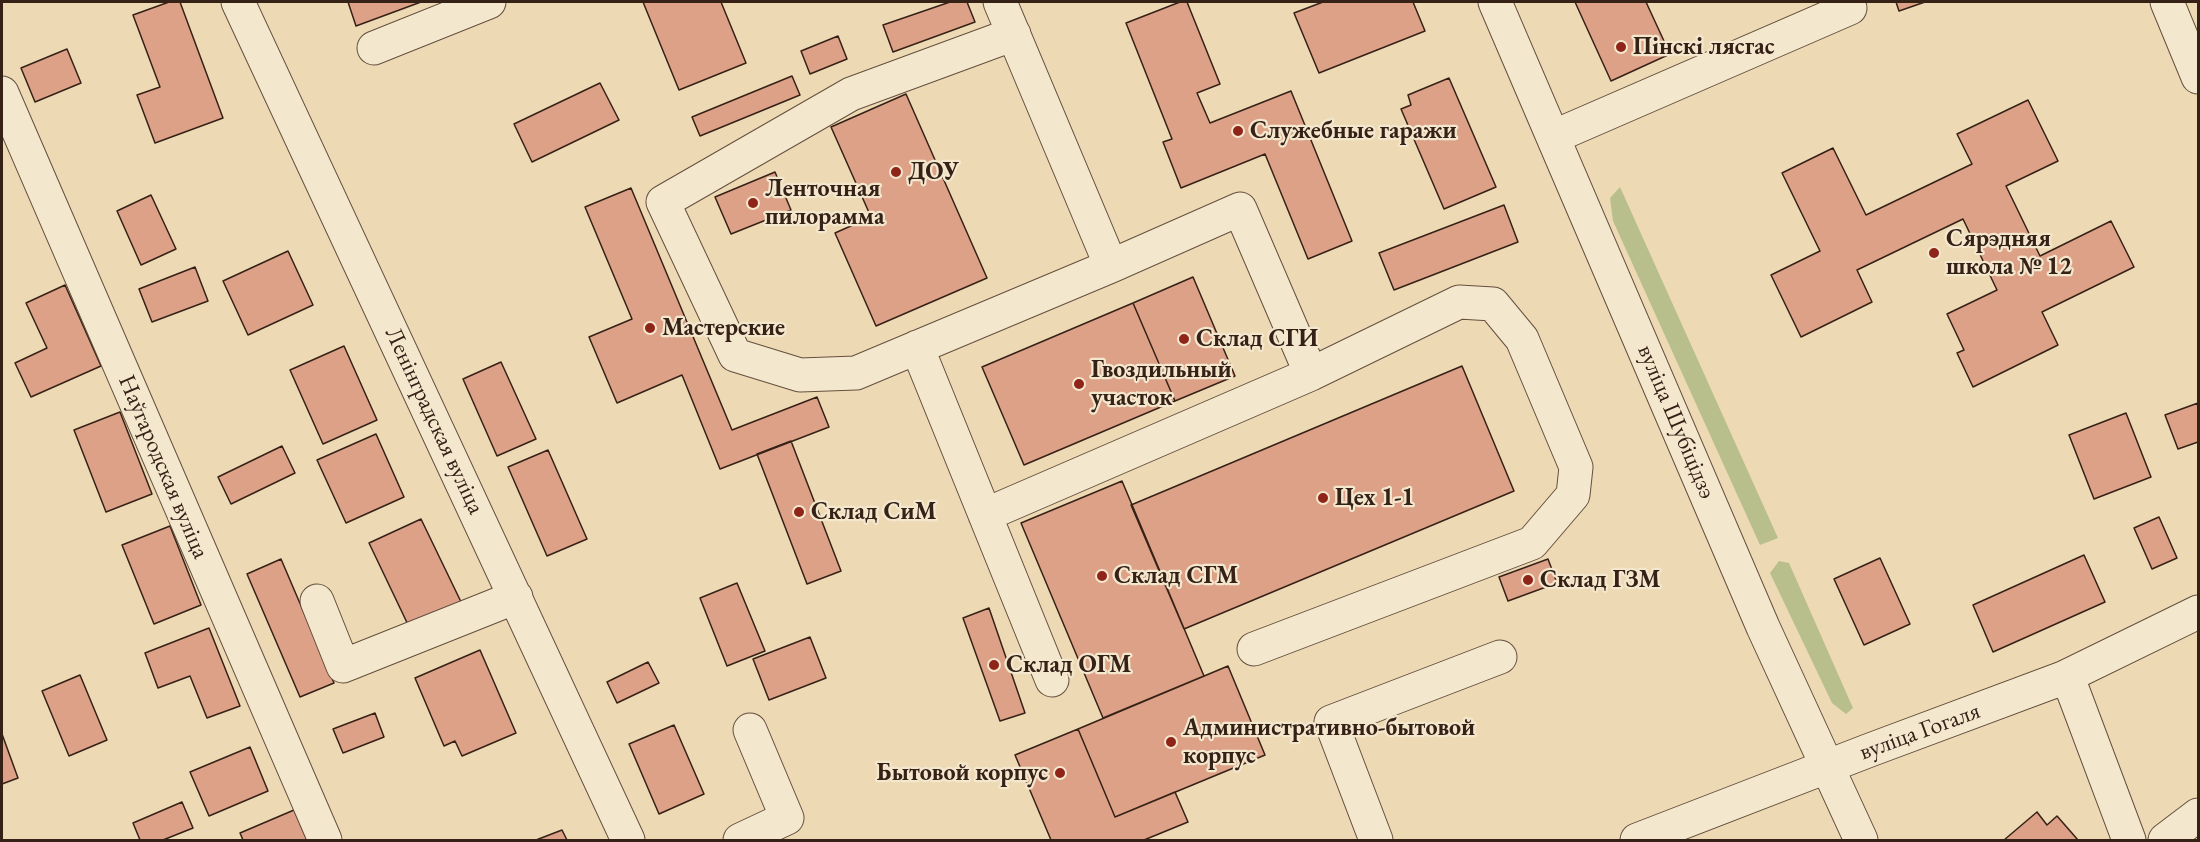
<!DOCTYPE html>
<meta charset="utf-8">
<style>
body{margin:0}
#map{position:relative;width:2200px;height:842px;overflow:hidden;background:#eddab4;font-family:"EB Garamond",serif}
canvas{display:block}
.frame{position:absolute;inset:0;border:3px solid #362117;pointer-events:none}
</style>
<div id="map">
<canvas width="2200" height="842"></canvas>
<div class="frame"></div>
</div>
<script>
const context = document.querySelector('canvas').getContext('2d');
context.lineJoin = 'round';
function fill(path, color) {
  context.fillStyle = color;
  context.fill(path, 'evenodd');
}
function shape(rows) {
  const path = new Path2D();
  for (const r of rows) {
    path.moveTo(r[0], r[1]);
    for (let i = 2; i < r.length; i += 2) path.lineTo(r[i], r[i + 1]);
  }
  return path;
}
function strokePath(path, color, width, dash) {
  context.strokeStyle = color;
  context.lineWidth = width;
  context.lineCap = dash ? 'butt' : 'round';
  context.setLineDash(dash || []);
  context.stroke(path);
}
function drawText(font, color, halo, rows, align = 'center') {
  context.font = font + ' "EB Garamond",serif';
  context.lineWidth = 4.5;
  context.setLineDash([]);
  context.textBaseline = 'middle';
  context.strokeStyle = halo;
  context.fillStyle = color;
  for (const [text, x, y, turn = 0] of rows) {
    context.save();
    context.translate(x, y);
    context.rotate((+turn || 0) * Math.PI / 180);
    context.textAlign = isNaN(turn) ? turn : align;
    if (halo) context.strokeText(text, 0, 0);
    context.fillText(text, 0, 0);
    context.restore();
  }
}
const green = shape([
 [1620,187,1778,538,1760,545,1613,221,1610,198],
 [1779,561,1789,563,1853,708,1846,714,1832,703,1770,573]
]);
const building = shape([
 [169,2,180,2,223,118,155,143,137,95,160,87,133,15,169,2],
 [348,2,421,2,356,26,348,2],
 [643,2,721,2,746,63,679,90,643,2],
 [950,2,967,2,975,22,893,52,883,25,950,2],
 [1180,2,1187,2,1220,84,1197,93,1210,123,1291,91,1352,241,1308,259,1265,154,1181,188,1163,142,1172,139,1126,23,1180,2],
 [1323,2,1413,2,1425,31,1319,73,1294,13,1323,2],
 [1575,2,1646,2,1670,54,1611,81,1575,2],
 [1896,2,1925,2,1899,11,1896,2],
 [838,36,847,59,810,74,801,51,838,36],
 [67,49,81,83,35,102,21,68,67,49],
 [792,76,800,95,700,136,692,117,792,76],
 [1449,78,1496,187,1444,209,1401,109,1411,105,1408,95,1449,78],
 [600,83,619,120,532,162,514,124,600,83],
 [906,94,987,278,876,326,835,233,871,217,831,127,906,94],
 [2028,100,2058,161,2006,186,2040,256,2111,221,2134,267,2042,312,2058,345,1973,387,1957,353,1964,350,1947,314,1997,290,1963,219,1857,270,1872,302,1801,337,1771,275,1820,251,1782,173,1833,148,1866,215,1972,164,1957,134,2028,100],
 [775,172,791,210,731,234,715,197,775,172],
 [631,188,732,430,817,397,829,427,720,469,682,375,617,403,589,337,632,319,585,207,631,188],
 [151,195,176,249,141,265,117,211,151,195],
 [1504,205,1518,242,1394,290,1379,253,1504,205],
 [288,251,313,305,248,335,223,281,288,251],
 [195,267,208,301,152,322,139,289,195,267],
 [1193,277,1235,376,1175,401,1133,303,1193,277],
 [65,285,101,366,31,397,15,363,47,348,26,303,65,285],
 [1133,303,1175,401,1024,465,982,367,1133,303],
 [344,346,377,420,323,444,290,370,344,346],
 [501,362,536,439,497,456,463,379,501,362],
 [1462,366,1514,491,1184,629,1131,505,1462,366],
 [2198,403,2198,442,2178,449,2165,415,2198,403],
 [120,412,152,494,106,512,74,430,120,412],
 [2126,413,2151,477,2094,499,2069,435,2126,413],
 [376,434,404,497,346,523,317,460,376,434],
 [791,441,841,571,807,584,757,454,791,441],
 [282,446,295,473,231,504,218,477,282,446],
 [548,450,587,539,547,556,508,467,548,450],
 [1122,481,1204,676,1103,718,1021,523,1122,481],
 [2159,517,2177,558,2152,569,2134,528,2159,517],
 [421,519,463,606,411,631,369,543,421,519],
 [170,526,201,605,154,624,122,545,170,526],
 [2084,555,2105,602,1993,652,1973,605,2084,555],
 [1880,558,1910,624,1864,645,1834,579,1880,558],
 [281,559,334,683,300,697,247,574,281,559],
 [1548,559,1557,583,1508,601,1499,577,1548,559],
 [737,583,765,651,727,666,700,598,737,583],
 [989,608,1025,713,1000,721,963,618,989,608],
 [209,628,240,706,207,718,190,676,158,688,145,653,209,628],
 [810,637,826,678,769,700,753,659,810,637],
 [480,650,516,733,462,756,455,741,444,746,415,678,480,650],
 [648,662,659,683,617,703,607,682,648,662],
 [1228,666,1265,755,1115,817,1078,729,1228,666],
 [80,675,107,740,69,756,42,691,80,675],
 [375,713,384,737,343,753,333,729,375,713],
 [674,725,704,794,659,814,629,744,674,725],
 [1078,729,1115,817,1175,792,1188,822,1144,840,1051,840,1015,755,1078,729],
 [2,734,18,778,2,784,2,734],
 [250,747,268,791,209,816,190,772,250,747],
 [182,802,193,828,163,840,140,840,133,823,182,802],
 [294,810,307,840,243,840,240,833,294,810],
 [2037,812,2047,825,2057,816,2078,840,2004,840,2037,812],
 [562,830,567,840,536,840,562,830]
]);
const minor = shape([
 [238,2,628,840],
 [1000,2,1111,266],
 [1495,2,1763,627,1861,840],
 [2167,2,2198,77],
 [1014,34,851,94,663,202,735,355,800,375,856,373,1111,266,1240,209,1311,374],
 [374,48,489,2],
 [2,93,325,840],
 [1553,137,1850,8],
 [917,347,1052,680],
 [985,515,1311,374,1459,302,1493,304,1522,339,1576,467,1573,495,1532,543,1254,649],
 [317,601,343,666,516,597],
 [2063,678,2073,691,2129,840],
 [740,840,787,818,750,730],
 [1376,840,1331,722,1500,657],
 [1637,840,1870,750,2063,678,2198,612],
 [2165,840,2198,815]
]);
const markers = [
 [1621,47,6,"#8f2418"],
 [1238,131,6,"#8f2418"],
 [896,172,6,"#8f2418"],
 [753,203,6,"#8f2418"],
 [1934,253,6,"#8f2418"],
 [650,328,6,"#8f2418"],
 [1184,339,6,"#8f2418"],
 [1079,384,6,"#8f2418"],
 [1323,498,6,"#8f2418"],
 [799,512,6,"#8f2418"],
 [1102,576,6,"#8f2418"],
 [1528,580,6,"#8f2418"],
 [994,665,6,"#8f2418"],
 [1171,742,6,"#8f2418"],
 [1060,773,6,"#8f2418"]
];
const poiNames = [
 ["Пінскі лясгас",1633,47],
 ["Служебные гаражи",1250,131],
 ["ДОУ",908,172],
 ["Ленточная",765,189],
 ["пилорамма",765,217],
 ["Сярэдняя",1946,239],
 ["школа № 12",1946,267],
 ["Мастерские",662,328],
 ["Склад СГИ",1196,339],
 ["Гвоздильный",1091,370],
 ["участок",1091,398],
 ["Цех 1-1",1335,498],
 ["Склад СиМ",811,512],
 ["Склад СГМ",1114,576],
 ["Склад ГЗМ",1540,580],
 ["Склад ОГМ",1006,665],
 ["Административно-бытовой",1183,728],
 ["корпус",1183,756],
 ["Бытовой корпус",1048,773,"right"]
];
const streetNames = [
 ["Ленінградская вуліца",434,421,65],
 ["вуліца Шубіцідзэ",1676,422,67],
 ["Наўгародская вуліца",163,467,67],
 ["вуліца Гогаля",1920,732,-20]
];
fill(green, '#b9bf8c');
fill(building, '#dda187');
strokePath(building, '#362117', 1.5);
strokePath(minor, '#644f3e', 35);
strokePath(minor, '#f3e7ce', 33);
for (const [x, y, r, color] of markers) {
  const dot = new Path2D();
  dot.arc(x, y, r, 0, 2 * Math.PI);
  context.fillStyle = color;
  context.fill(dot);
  strokePath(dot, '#f3e7ce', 2);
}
drawText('bold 24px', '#362117', '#f3e7ce', poiNames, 'left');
drawText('24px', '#362117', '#f3e7ce', streetNames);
</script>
